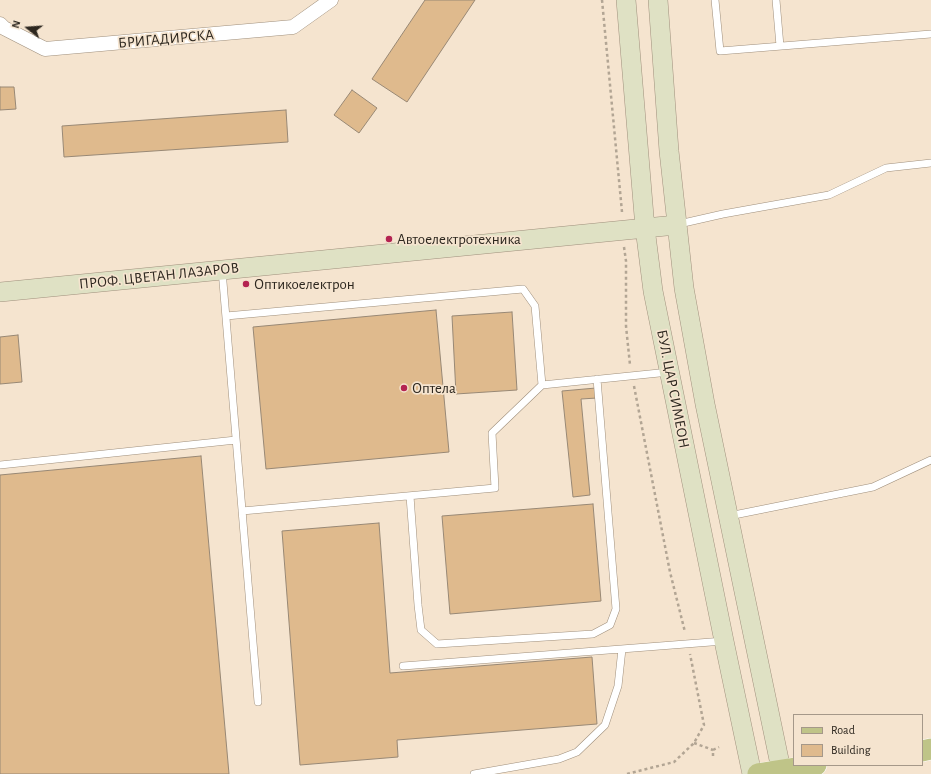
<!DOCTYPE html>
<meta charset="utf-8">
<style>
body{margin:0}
#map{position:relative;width:931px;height:774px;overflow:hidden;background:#f5e4cf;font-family:"Alegreya Sans",sans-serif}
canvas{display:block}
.legend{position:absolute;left:793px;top:714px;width:130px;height:52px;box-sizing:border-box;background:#f5e4cf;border:1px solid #a59889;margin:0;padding:5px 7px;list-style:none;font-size:12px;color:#2d271f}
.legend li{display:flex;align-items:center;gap:8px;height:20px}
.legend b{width:20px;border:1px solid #a59889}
.north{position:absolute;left:8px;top:8px;width:40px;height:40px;-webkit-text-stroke:3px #f5e4cf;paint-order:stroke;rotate:287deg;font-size:11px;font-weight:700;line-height:16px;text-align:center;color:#2d271f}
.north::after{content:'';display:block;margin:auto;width:14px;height:18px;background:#2d271f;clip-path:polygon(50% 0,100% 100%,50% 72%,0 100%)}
</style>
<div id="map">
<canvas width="931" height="774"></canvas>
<ul class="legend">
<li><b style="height:5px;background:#bfc488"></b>Road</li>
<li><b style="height:11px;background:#dfba8d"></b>Building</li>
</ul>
<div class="north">N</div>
</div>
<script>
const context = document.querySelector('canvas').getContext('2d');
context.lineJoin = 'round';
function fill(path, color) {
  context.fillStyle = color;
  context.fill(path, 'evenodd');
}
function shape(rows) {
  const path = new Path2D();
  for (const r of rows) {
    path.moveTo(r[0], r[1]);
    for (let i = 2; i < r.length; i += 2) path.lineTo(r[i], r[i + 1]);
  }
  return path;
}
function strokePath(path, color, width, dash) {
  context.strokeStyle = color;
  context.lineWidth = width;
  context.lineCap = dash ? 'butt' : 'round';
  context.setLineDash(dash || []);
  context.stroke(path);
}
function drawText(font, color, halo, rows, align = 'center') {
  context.font = font + ' "Alegreya Sans",sans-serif';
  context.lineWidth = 3.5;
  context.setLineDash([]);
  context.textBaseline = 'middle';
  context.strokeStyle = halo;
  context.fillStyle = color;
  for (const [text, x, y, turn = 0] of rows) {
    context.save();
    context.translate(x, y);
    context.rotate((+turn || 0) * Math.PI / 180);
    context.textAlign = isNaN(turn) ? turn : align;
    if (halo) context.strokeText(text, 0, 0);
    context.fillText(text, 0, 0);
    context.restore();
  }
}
const building = shape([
 [425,0,475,0,407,102,372,79,425,0],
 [0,87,14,87,16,109,0,110,0,87],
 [352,90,377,108,359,133,334,115,352,90],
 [286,110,288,142,64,157,62,126,286,110],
 [436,310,449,452,266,469,253,327,436,310],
 [512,312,517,390,456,394,452,316,512,312],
 [18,335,22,382,0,384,0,337,18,335],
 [596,388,597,398,581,399,590,495,573,497,562,391,596,388],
 [201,456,229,774,0,774,0,475,201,456],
 [593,504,601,601,450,614,442,516,593,504],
 [379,523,390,673,592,657,597,724,397,740,398,757,300,765,282,531,379,523]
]);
const path = shape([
 [602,0,622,212],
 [624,247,626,261,626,326,630,365],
 [634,386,670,572,685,632],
 [694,743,713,750],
 [713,756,713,750,719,747],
 [627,774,674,762,694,743,704,725,690,654]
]);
const lane = shape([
 [715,0,720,51,931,34],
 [776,0,780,46],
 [679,224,723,214,829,195,886,168,931,163],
 [222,270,258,702],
 [226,316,523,289,535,306,542,385,492,433,495,488,242,511],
 [542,385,669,372],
 [0,465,236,440],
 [410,496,418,605,421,630,437,644,593,634,610,625,616,609,597,379],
 [729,516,873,487,931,460],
 [403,666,724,641],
 [474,774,559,759,577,752,605,725,618,686,622,649]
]);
const street = shape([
 [0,24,4,28,45,49,293,27,331,0]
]);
const secondary = shape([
 [626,0,645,228,653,291,724,641,752,774],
 [658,0,669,151,684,288,705,404,782,774],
 [0,292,676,225]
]);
const primary = shape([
 [922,751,931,749],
 [758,774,816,765]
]);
const markers = [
 [389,239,4,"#b42351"],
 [246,284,4,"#b42351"],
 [404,388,4,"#b42351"]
];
const streetNames = [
 ["БРИГАДИРСКА",166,39,-5],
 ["ПРОФ. ЦВЕТАН ЛАЗАРОВ",159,276,-6],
 ["БУЛ. ЦАР СИМЕОН",673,389,79]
];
const poiNames = [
 ["Автоелектротехника",397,239],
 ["Оптикоелектрон",254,284],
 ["Оптела",412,388]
];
fill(building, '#dfba8d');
strokePath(building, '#988875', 1);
strokePath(lane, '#9f8f7c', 8);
strokePath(street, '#9f8f7c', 15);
strokePath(secondary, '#9f8f7c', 20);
strokePath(primary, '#fff', 22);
strokePath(path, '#b2a594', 2.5, [3, 3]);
strokePath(lane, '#fff', 7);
strokePath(street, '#fff', 14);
strokePath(secondary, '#dfe1c4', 19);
strokePath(primary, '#bfc488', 21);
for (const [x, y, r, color] of markers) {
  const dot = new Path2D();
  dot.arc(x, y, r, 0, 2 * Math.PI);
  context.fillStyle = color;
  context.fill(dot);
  strokePath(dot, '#f5e4cf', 1.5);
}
drawText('15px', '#2d271f', '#f5e4cf', streetNames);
drawText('15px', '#2d271f', '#f5e4cf', poiNames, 'left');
</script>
